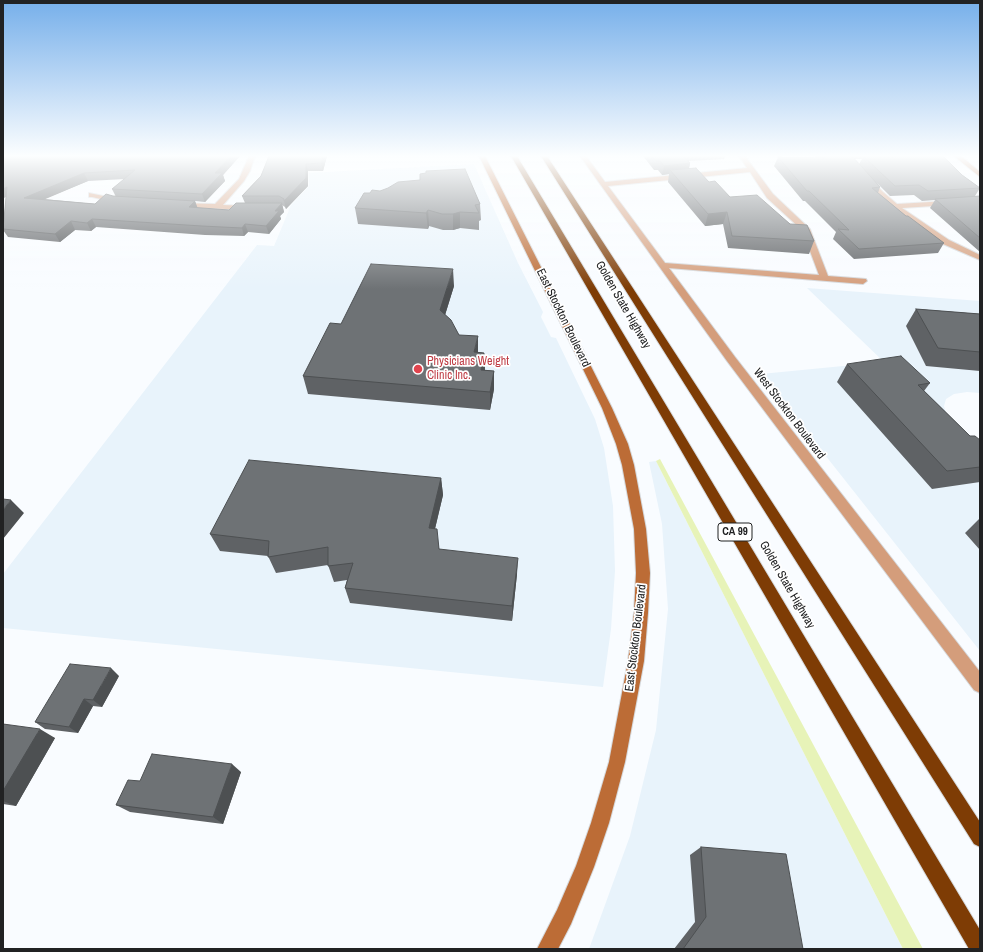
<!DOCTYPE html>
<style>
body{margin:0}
#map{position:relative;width:983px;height:952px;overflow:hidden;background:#f9fcff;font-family:"Archivo Narrow",sans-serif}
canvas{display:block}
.frame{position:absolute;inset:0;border:4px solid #212223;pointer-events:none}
</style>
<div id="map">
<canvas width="983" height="952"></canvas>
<div class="frame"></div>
</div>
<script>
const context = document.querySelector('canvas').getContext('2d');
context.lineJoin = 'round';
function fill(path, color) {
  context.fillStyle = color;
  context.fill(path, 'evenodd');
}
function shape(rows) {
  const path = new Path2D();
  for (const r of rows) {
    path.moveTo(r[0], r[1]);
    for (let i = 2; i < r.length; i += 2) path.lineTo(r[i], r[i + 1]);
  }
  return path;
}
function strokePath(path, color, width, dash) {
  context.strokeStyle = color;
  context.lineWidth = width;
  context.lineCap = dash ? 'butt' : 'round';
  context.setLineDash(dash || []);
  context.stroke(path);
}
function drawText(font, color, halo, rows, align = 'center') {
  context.font = font + ' "Archivo Narrow",sans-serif';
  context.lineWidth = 3.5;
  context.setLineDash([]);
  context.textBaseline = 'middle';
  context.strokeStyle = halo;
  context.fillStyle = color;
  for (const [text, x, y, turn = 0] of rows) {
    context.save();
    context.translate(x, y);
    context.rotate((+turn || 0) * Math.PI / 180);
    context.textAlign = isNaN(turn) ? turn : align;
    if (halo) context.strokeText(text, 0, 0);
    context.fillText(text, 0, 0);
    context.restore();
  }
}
const built = shape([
 [474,164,518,263,543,312,541,317,551,337,556,338,595,419,604,448,613,506,615,571,611,629,603,687,3,628,3,574,257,245,274,246,291,205,309,186,309,173],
 [807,288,980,301,980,393,967,392,954,394,946,399,944,406,947,416,955,427,980,443,980,651,761,374,884,362],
 [656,461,903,949,589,949,630,836,656,730,668,609,662,524,649,462]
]);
const green = shape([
 [660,459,923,949,903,949,656,461]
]);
const street = shape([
 [249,156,255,156,250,171,244,181,223,205,248,206,252,208,251,210,178,207,177,205,181,203,215,204,239,179,249,156],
 [580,156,586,156,605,182,747,168,739,156,745,156,773,194,810,229,828,276,866,279,867,281,863,284,669,268,735,357,980,672,980,693,974,690,727,361,580,156],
 [750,172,767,198,802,230,819,275,665,263,608,186,750,172],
 [841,156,848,156,883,192,897,204,980,199,980,203,902,208,949,240,980,255,980,260,943,244,914,225,877,196,841,156],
 [89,193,118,199,122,201,118,203,92,197,89,197,89,193]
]);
const secondary = shape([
 [479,156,485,156,612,408,628,444,634,465,646,529,650,573,648,613,644,661,625,762,609,823,594,867,571,924,558,949,537,949,557,910,576,866,591,823,609,762,628,661,634,613,636,573,634,529,622,465,616,444,602,408,479,156],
 [954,156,961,156,980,172,980,177,954,156]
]);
const highway = shape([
 [511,156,517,156,980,930,980,949,969,949,511,156],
 [541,156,547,156,980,822,980,847,974,844,541,156]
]);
const wall = shape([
 [3,156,240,156,223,175,225,181,205,202,195,201,197,208,229,210,245,203,242,196,261,176,269,156,327,156,323,171,308,171,308,186,286,209,285,207,282,205,284,212,280,216,281,219,269,234,248,232,244,236,205,235,96,227,91,231,75,230,60,242,8,237,3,230,6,197,3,198],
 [125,179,112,189,116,197,113,196,95,204,44,199,88,181],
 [643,156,725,156,724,159,688,161,690,163,689,169,709,182,730,197,790,224,814,241,809,254,728,248,723,224,705,226,668,182,669,174,662,175,658,170,654,170],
 [815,156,943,156,962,175,980,188,975,196,980,196,980,252,930,208,935,200,922,201,914,195,890,196,876,182,880,187,878,193,906,216,944,243,938,253,854,259,833,239,836,232,805,201,803,201,774,166,778,157,816,158],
 [854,159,862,159,859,164],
 [380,191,480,204,481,220,479,221,479,230,460,228,453,230,443,230,429,226,428,229,358,224,355,208,370,193],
 [454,286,445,315,459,335,478,352,484,353,485,370,494,371,494,389,490,410,308,394,303,376,341,324],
 [916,309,980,314,980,371,926,366,906,326],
 [847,364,930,383,924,391,970,436,980,440,980,482,932,489,837,382],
 [441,478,443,495,435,529,439,549,517,574,512,621,350,603,345,588,347,580,334,582,328,565,276,573,268,556,220,551,210,534],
 [980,518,980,550,965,533],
 [119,676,102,707,93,706,78,733,45,729,35,722],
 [3,724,55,738,16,806,3,804],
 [241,772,223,824,130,812,116,805,140,781],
 [701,847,803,949,674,949,695,922,690,855]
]);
const shadedWall = shape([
 [231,156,240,156,223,175,225,181,205,202,202,194,215,173],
 [323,156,327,156,323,171,321,163],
 [690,163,688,172,670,170,669,174,662,175,664,166],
 [306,164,308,171,308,186,286,209,284,201],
 [84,173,88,181,29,206,24,198],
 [7,187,12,195,3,198,3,189],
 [195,201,198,209,189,207],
 [282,203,284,212,280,216,281,219,269,234,266,226,275,211],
 [428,210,429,226,428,229,426,213],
 [460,212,460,228,453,230,453,214],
 [727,212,723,224,705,226,708,214],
 [92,219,96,227,91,231,87,223],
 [71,221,75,230,60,242,55,234],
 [245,224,248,232,244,236,242,228],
 [453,269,454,286,441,328,440,310],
 [478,336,478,354,474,352],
 [484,353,485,371,481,370],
 [494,371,494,389,490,410,490,392],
 [441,478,443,495,431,545,429,528],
 [11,500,24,513,3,539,3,510],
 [518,558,517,574,512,621,512,606],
 [111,668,119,676,102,707,93,700],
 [84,699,93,706,78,733,69,727],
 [40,729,55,738,16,806,3,801,3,791],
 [232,764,241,772,223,824,213,817]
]);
const building = shape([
 [3,156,231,156,215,173,222,173,202,194,112,189,135,170,84,173,24,198,95,204,106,194,113,196,195,201,189,207,229,210,236,203,282,203,275,211,279,211,266,226,245,224,242,228,202,226,92,219,87,223,71,221,55,234,3,229,7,187,3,189,3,156],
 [269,156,323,156,321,163,306,164,306,178,284,201,284,199,279,196,242,196,261,176,269,156],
 [652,156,683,156,690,163,664,166,660,161,656,161,652,156],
 [825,156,852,156,880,187,872,188,906,216,908,216,944,243,859,249,838,229,849,230,809,191,807,191,778,157,826,158,825,156],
 [863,156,892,157,894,156,943,156,962,175,980,188,928,191,919,185,895,186,863,156],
 [696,168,709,182,715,181,730,197,757,195,790,224,807,225,814,241,732,236,727,212,708,214,670,170,696,168],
 [465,169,480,204,475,205,479,213,460,212,453,214,442,214,428,210,426,213,355,208,364,193,370,193,372,190,380,191,388,188,398,182,420,180,420,174,426,173,426,171,465,169],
 [980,196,980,238,935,199,980,196],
 [371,264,453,269,440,310,451,320,459,335,478,336,474,352,484,353,481,370,494,371,490,392,303,376,330,323,341,324,371,264],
 [916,309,980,314,980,352,938,348,916,309],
 [901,356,930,383,918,385,970,436,975,436,980,440,980,467,947,471,847,364,901,356],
 [249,460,441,478,429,528,437,529,439,549,518,558,512,606,345,588,353,563,328,566,328,547,268,557,269,541,210,534,249,460],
 [3,499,11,500,3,510,3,499],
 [70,664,111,668,93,700,84,699,69,727,35,722,70,664],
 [3,724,40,729,3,791,3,724],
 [152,754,232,764,213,817,116,805,128,780,140,781,152,754],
 [701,847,786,854,803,949,683,949,706,917,701,847]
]);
const markers = [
 [418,369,5,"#e0444e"]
];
const shields = [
 [735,532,34]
];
const shieldNames = [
 ["CA 99",735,532]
];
const streetNames = [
 ["Golden State Highway",623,305,60],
 ["East Stockton Boulevard",563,318,64],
 ["West Stockton Boulevard",789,414,53],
 ["Golden State Highway",787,585,60],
 ["East Stockton Boulevard",636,638,-83]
];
const healthNames = [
 ["Physicians Weight",427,362],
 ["Clinic Inc.",427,376]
];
fill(built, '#e8f3fb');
fill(green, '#e7f3b8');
strokePath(street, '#d6d9dc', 2);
strokePath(secondary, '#d6d9dc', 2);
strokePath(highway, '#d6d9dc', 2);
fill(street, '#d49d7b');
fill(secondary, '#bc6c36');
fill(highway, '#7e3c05');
fill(wall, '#5f6265');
fill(shadedWall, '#4d5052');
fill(building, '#6e7275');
strokePath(building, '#4d5052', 1);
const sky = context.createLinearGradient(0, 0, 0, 289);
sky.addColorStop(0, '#76afea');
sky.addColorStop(0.54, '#fcfeff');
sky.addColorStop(1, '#fcfeff00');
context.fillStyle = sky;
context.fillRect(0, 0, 983, 289);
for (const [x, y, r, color] of markers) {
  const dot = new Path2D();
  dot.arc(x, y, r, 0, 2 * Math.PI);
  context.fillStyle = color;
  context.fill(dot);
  strokePath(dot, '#fff', 1.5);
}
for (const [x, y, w] of shields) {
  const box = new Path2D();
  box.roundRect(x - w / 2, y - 9, w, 18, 3);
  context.fillStyle = '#fff';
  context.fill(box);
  strokePath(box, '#212223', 1);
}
drawText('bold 11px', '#212223', null, shieldNames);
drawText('12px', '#212223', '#fff', streetNames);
drawText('12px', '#be3a42', '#fff', healthNames, 'left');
</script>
